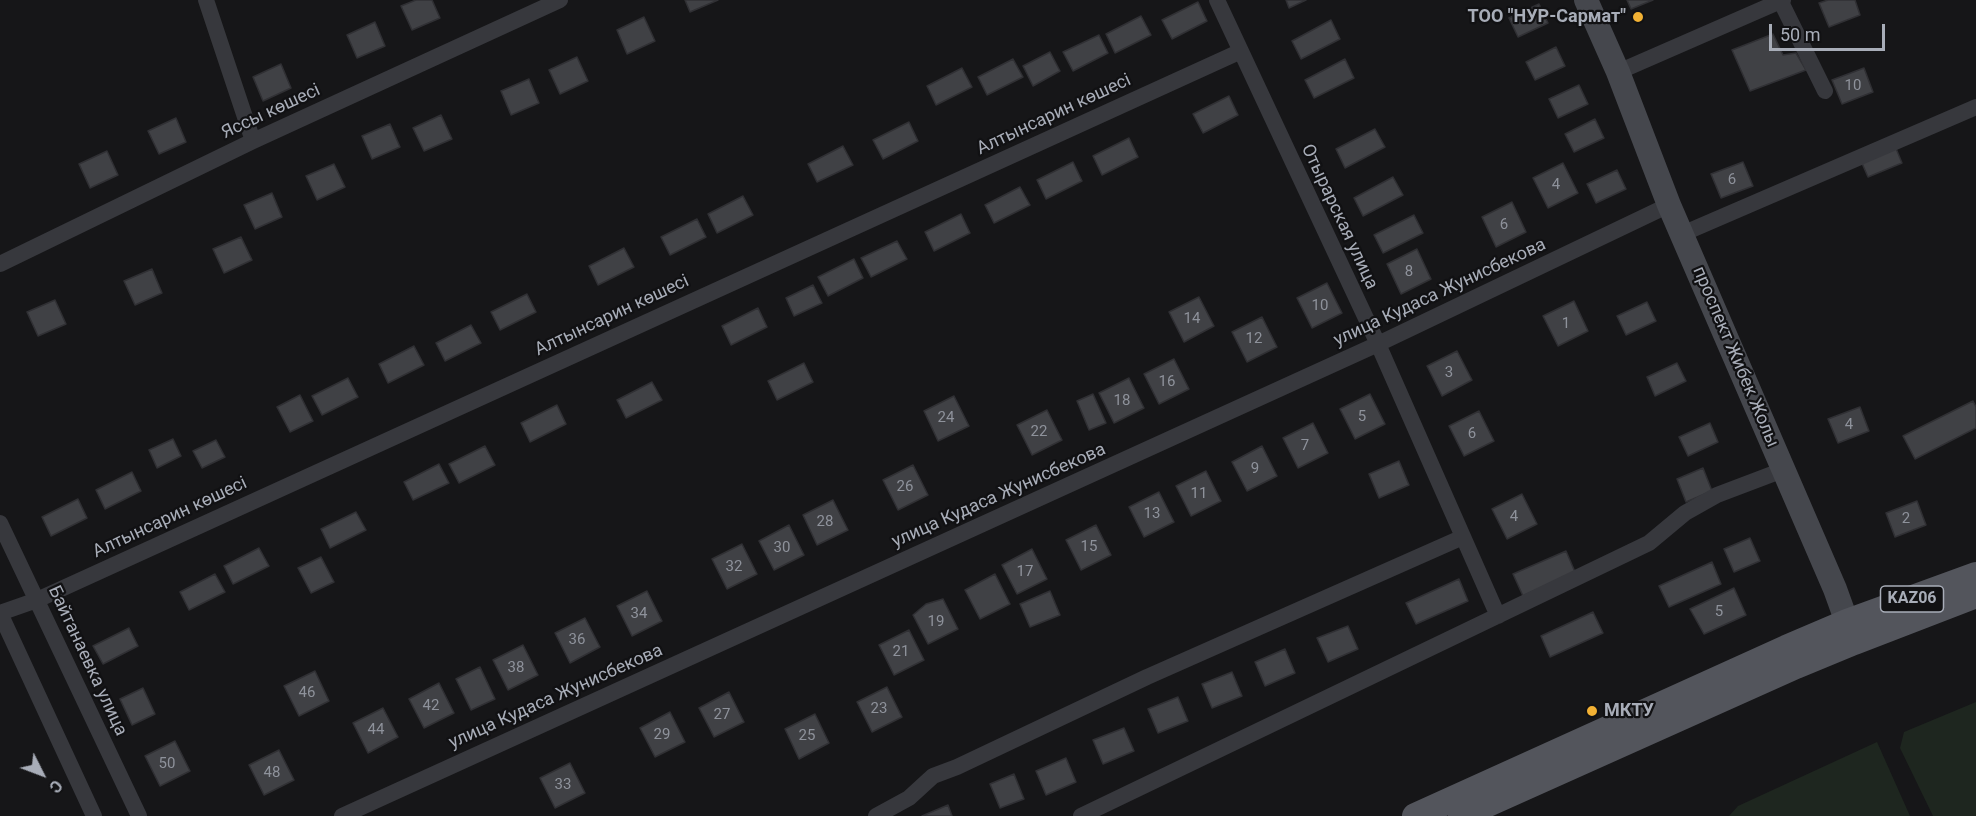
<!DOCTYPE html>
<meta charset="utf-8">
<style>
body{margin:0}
#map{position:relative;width:1976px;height:816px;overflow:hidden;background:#161618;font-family:Roboto,sans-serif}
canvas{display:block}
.north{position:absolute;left:12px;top:744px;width:60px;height:60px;-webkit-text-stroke:4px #111113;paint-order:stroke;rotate:132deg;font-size:16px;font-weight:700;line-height:24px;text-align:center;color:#a8adb8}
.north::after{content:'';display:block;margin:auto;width:21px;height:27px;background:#a8adb8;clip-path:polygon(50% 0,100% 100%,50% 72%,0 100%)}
.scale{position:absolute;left:1769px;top:24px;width:116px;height:27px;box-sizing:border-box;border:3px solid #a8adb8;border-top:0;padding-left:8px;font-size:18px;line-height:21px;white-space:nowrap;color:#a8adb8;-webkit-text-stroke:4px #111113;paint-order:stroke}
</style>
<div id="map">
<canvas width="1976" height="816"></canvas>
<div class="north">С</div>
<div class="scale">50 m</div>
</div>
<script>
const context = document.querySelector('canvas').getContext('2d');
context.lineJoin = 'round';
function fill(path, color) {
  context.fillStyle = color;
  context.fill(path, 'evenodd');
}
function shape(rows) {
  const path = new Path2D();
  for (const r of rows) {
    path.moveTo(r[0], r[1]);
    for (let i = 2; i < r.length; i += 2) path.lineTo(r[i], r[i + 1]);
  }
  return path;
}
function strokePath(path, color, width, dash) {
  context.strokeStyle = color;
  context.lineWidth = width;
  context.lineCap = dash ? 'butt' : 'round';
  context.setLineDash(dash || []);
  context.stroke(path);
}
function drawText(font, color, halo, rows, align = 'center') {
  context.font = font + ' Roboto,sans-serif';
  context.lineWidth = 4.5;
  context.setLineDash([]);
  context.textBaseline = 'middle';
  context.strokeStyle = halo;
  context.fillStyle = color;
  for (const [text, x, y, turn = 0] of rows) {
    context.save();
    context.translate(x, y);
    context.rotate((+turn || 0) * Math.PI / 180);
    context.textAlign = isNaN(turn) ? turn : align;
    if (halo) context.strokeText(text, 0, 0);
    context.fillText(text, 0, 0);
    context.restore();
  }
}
const green = shape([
 [1976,702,1976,816,1933,816,1900,748,1904,732],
 [1877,742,1910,816,1729,816,1738,806]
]);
const building = shape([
 [416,0,432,0,440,18,412,30,401,6,416,0],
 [685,0,718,0,690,12,685,0],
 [1286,0,1306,0,1289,8,1286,0],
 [1627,0,1653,0,1631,9,1627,0],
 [1828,0,1855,0,1860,15,1829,27,1819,3,1828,0],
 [1198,2,1207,21,1172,39,1162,20,1198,2],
 [1539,4,1548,23,1518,37,1509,18,1539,4],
 [1141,16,1151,35,1115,53,1106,34,1141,16],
 [644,17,655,41,627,54,617,30,644,17],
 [1331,20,1340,39,1301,59,1292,41,1331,20],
 [375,22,385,46,357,58,347,35,375,22],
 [1773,34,1783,55,1796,53,1806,70,1750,91,1732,50,1773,34],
 [1099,35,1108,53,1073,71,1063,52,1099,35],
 [1556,47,1565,66,1535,80,1526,62,1556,47],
 [1050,52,1060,71,1033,86,1023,66,1050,52],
 [577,57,588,81,560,94,549,70,577,57],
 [1013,59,1023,77,987,95,978,77,1013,59],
 [1345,59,1354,78,1314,98,1305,80,1345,59],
 [281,64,291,88,263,101,253,77,281,64],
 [962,68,972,87,936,105,927,86,962,68],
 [1864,68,1873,92,1842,104,1832,80,1864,68],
 [529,79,539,103,511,115,501,91,529,79],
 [1579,85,1588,104,1558,118,1549,99,1579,85],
 [1229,96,1238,115,1203,133,1193,114,1229,96],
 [441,115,452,139,424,151,413,128,441,115],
 [176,118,186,142,159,154,148,131,176,118],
 [1595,119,1604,138,1574,152,1565,134,1595,119],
 [909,122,918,141,883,159,873,140,909,122],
 [390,124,400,147,372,159,362,136,390,124],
 [1375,129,1385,147,1345,168,1336,149,1375,129],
 [1129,138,1138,157,1102,175,1093,156,1129,138],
 [843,146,853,165,817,182,808,164,843,146],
 [1895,146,1902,163,1868,177,1861,161,1895,146],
 [107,151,118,175,90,188,79,164,107,151],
 [1073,162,1082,181,1046,199,1037,180,1073,162],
 [1743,162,1753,186,1721,198,1711,174,1743,162],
 [1563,163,1578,193,1548,208,1533,178,1563,163],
 [334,164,345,187,317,200,306,176,334,164],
 [1617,170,1626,189,1596,203,1587,184,1617,170],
 [1393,177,1403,195,1363,216,1354,198,1393,177],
 [1020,187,1030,205,994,223,985,205,1020,187],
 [272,193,282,217,255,229,244,205,272,193],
 [743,196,753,215,717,233,708,214,743,196],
 [1512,202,1526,232,1496,247,1482,217,1512,202],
 [961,214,970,233,934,251,925,232,961,214],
 [1414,215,1423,233,1383,253,1374,235,1414,215],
 [697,219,706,237,670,255,661,237,697,219],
 [241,237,252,260,224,273,213,249,241,237],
 [897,241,907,259,871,277,861,258,897,241],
 [624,248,634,267,598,285,589,266,624,248],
 [1417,249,1431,279,1401,294,1387,264,1417,249],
 [854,259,863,278,828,296,818,277,854,259],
 [152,269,162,293,135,305,124,281,152,269],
 [1327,283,1342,313,1312,328,1297,298,1327,283],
 [813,285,822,303,794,316,786,298,813,285],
 [527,294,536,312,500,330,491,312,527,294],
 [1199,297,1214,326,1184,342,1169,312,1199,297],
 [55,300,66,324,38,336,27,312,55,300],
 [1574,301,1588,331,1558,346,1543,316,1574,301],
 [1647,302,1656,321,1626,335,1617,316,1647,302],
 [758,308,767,327,731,345,722,326,758,308],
 [1262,317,1277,347,1247,362,1232,332,1262,317],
 [471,325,481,343,445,361,436,343,471,325],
 [414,346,424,365,388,383,379,364,414,346],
 [1457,351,1472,380,1442,396,1427,366,1457,351],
 [1174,359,1189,389,1159,404,1144,374,1174,359],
 [804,363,813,382,777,400,768,381,804,363],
 [1677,363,1686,381,1655,396,1647,377,1677,363],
 [348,378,358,397,322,415,312,396,348,378],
 [1129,378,1144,408,1114,423,1099,393,1129,378],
 [652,382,662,400,626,418,617,400,652,382],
 [1093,394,1106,423,1089,430,1077,401,1093,394],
 [1370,394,1385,424,1355,439,1340,409,1370,394],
 [300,395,313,421,290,432,277,407,300,395],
 [954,396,969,426,938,441,924,411,954,396],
 [1973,401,1976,407,1976,428,1915,459,1903,436,1973,401],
 [557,405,566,424,530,442,521,423,557,405],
 [1860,407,1869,431,1838,443,1828,419,1860,407],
 [1047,410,1062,440,1032,455,1017,425,1047,410],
 [1479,411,1494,441,1464,456,1449,426,1479,411],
 [1313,423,1328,453,1298,468,1283,438,1313,423],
 [1710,423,1718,442,1688,456,1679,437,1710,423],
 [173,439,181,456,157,468,149,450,173,439],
 [216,440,225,457,202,468,193,451,216,440],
 [485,446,495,465,459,483,449,464,485,446],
 [1262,446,1277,476,1247,491,1232,462,1262,446],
 [1399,461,1409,485,1379,498,1369,474,1399,461],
 [439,464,449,483,413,500,404,482,439,464],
 [913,465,928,495,898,510,883,480,913,465],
 [1703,468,1712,491,1686,502,1677,479,1703,468],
 [1206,471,1221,501,1191,516,1176,486,1206,471],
 [132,472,141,491,105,509,96,490,132,472],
 [1159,492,1174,522,1144,537,1129,507,1159,492],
 [1522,494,1537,524,1507,539,1492,509,1522,494],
 [78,499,87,518,51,536,42,517,78,499],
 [833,500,848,530,817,545,803,515,833,500],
 [1917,501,1926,525,1895,537,1886,513,1917,501],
 [356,512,366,530,330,548,321,529,356,512],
 [789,525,804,555,774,570,759,541,789,525],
 [1096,525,1111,555,1081,570,1066,540,1096,525],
 [1750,538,1760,561,1734,572,1724,549,1750,538],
 [742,544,757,574,727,589,712,559,742,544],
 [259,548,269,566,233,584,224,566,259,548],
 [1032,549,1047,579,1017,594,1002,565,1032,549],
 [1566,551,1575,572,1523,596,1513,574,1566,551],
 [321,557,334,582,311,593,298,568,321,557],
 [1712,562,1721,584,1669,607,1659,586,1712,562],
 [215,574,225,592,189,610,180,592,215,574],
 [995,574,1010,604,980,619,965,590,995,574],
 [1459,579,1468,601,1416,624,1406,603,1459,579],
 [1734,588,1746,615,1704,634,1690,609,1734,588],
 [647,591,662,621,632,636,617,606,647,591],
 [1050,591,1060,615,1030,627,1020,604,1050,591],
 [943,599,958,629,928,644,913,615,926,604,943,599],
 [1593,612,1603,633,1550,657,1541,636,1593,612],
 [585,618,600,647,570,663,555,633,585,618],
 [1348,626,1358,649,1328,662,1317,638,1348,626],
 [129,628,138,646,103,664,93,646,129,628],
 [909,630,924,660,894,675,879,645,909,630],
 [523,645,538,675,508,690,493,660,523,645],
 [1285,649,1295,673,1265,686,1255,662,1285,649],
 [480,667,495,699,471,710,456,679,480,667],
 [315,671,329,701,299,716,284,686,315,671],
 [1232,672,1242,696,1212,708,1202,684,1232,672],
 [439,683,454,713,424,728,409,699,439,683],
 [887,687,902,717,872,732,857,702,887,687],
 [143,688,155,714,132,725,120,699,143,688],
 [729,692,744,722,714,737,699,708,729,692],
 [1178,697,1188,721,1158,733,1148,709,1178,697],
 [383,708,398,737,368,753,353,723,383,708],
 [670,712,685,742,655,757,640,728,670,712],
 [815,714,829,743,799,759,785,729,815,714],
 [1124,728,1134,751,1103,764,1093,740,1124,728],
 [175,741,190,771,160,786,145,756,175,741],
 [279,750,294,780,264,795,249,765,279,750],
 [1066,758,1076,782,1046,795,1036,771,1066,758],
 [570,763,585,793,555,808,540,778,570,763],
 [1014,774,1024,799,1000,808,990,784,1014,774],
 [948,805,952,816,922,816,948,805]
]);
const minor = shape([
 [206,0,253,141],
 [1217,0,1378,344,1498,616],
 [1780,0,1825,91],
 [1618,72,1783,0],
 [1682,234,1976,107],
 [0,264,253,141,560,0],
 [0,523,139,816],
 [0,613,37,600,1239,52],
 [0,613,94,816],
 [342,816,1378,344,1669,205],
 [876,816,909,798,933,776,957,767,1147,677,1463,537],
 [1081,816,1649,543,1685,513,1717,495,1783,470]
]);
const secondary = shape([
 [1586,0,1618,72,1669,205,1835,589,1853,639]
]);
const primary = shape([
 [1415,816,1786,648,1847,622,1976,575],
 [1461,816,1796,666,1854,642,1976,595]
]);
const markers = [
 [1638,17,6,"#f2b134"],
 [1592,711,6,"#f2b134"]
];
const numberNames = [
 ["10",1853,86],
 ["6",1732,180],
 ["4",1556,185],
 ["6",1504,225],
 ["8",1409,272],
 ["10",1320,306],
 ["14",1192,319],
 ["1",1566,324],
 ["12",1254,339],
 ["3",1449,373],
 ["16",1167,382],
 ["18",1122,401],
 ["5",1362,417],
 ["24",946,418],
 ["4",1849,425],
 ["22",1039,432],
 ["6",1472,434],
 ["7",1305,446],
 ["9",1255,469],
 ["26",905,487],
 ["11",1199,494],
 ["13",1152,514],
 ["4",1514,517],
 ["2",1906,519],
 ["28",825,522],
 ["15",1089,547],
 ["30",782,548],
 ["32",734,567],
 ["17",1025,572],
 ["5",1719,612],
 ["34",639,614],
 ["19",936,622],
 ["36",577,640],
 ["21",901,652],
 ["38",516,668],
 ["46",307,693],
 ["42",431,706],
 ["23",879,709],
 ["27",722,715],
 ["44",376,730],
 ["29",662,735],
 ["25",807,736],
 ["50",167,764],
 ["48",272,773],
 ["33",563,785]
];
const shields = [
 [1912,599,63]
];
const shieldNames = [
 ["KАZ06",1912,599]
];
const poiNames = [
 ["ТОО \"НУР-Сармат\"",1626,17],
 ["МКТУ",1604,711,"left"]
];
const streetNames = [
 ["Яссы көшесі",271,112,-25],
 ["Алтынсарин көшесі",1054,115,-25],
 ["Отырарская улица",1339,217,65],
 ["улица Кудаса Жунисбекова",1440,293,-25],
 ["Алтынсарин көшесі",612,316,-25],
 ["проспект Жибек Жолы",1735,357,67],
 ["улица Кудаса Жунисбекова",999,496,-24],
 ["Алтынсарин көшесі",170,518,-25],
 ["Байтанаевка улица",87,661,65],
 ["улица Кудаса Жунисбекова",556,697,-24]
];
fill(green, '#1e261f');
fill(building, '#404145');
strokePath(building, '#303034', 1.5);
strokePath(minor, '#37383d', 16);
strokePath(secondary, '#45474d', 24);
strokePath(primary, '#53555c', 26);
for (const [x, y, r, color] of markers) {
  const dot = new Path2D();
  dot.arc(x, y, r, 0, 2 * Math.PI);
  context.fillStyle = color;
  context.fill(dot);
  strokePath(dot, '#111113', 2);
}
drawText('15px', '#8e929b', null, numberNames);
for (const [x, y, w] of shields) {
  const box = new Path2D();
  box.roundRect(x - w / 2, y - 13, w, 26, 4.5);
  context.fillStyle = '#111113';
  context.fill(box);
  strokePath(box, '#a8adb8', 1.5);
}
drawText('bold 16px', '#a8adb8', null, shieldNames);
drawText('bold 18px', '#a8adb8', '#111113', poiNames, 'right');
drawText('18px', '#a8adb8', '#111113', streetNames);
</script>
